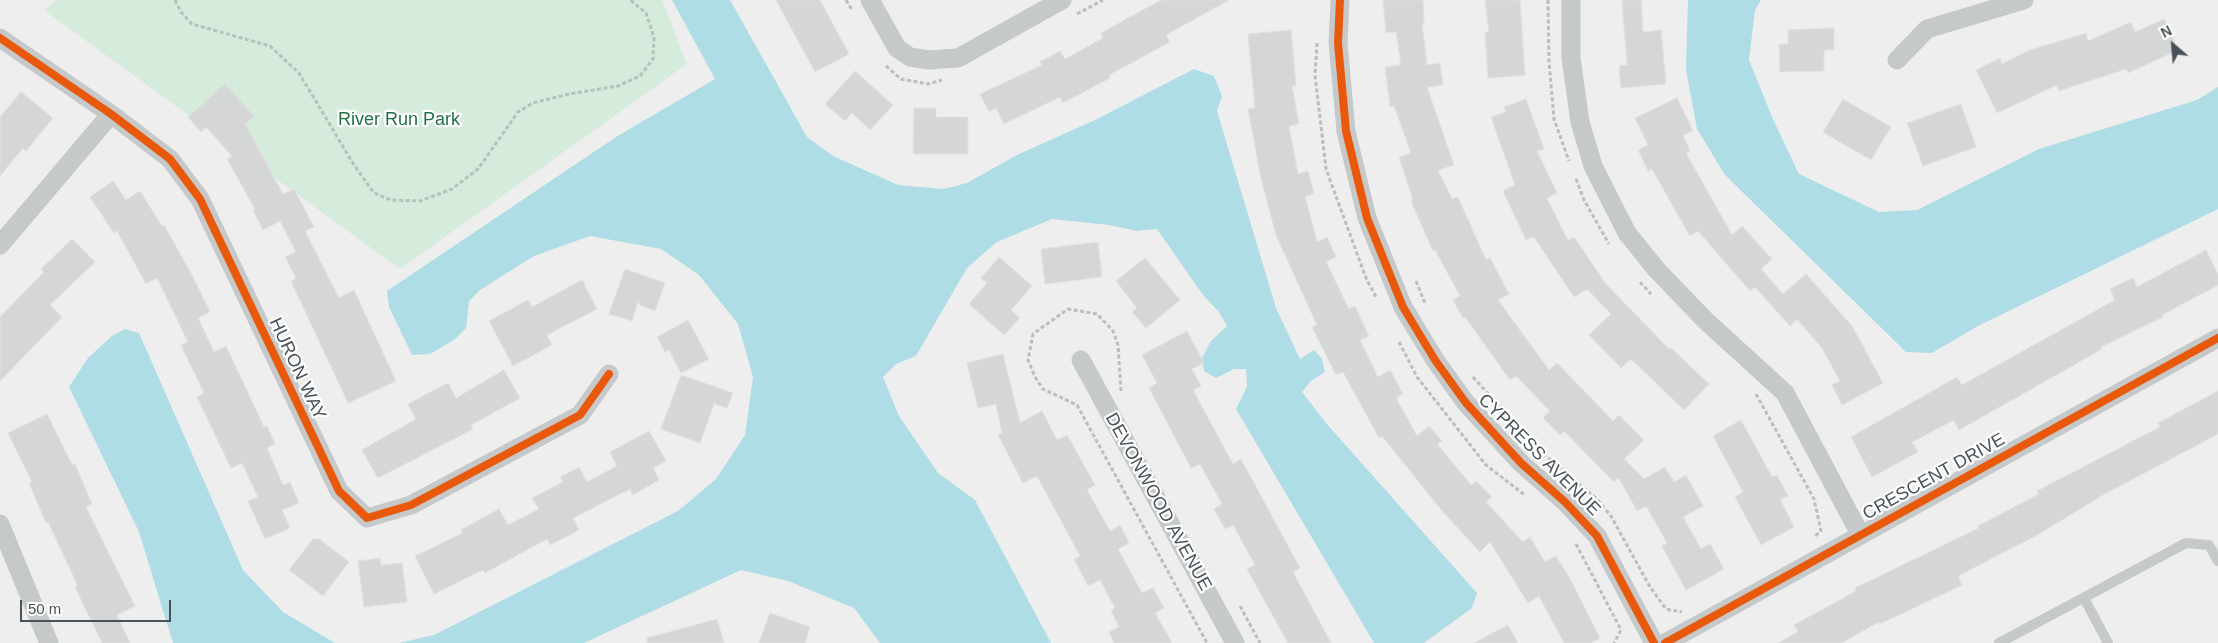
<!DOCTYPE html>
<style>
body{margin:0}
#map{position:relative;width:2218px;height:643px;overflow:hidden;background:#efeeee;font-family:Helvetica,sans-serif}
canvas{display:block}
.north{position:absolute;left:2148px;top:20px;width:50px;height:50px;-webkit-text-stroke:4px #fff;paint-order:stroke;rotate:333deg;font-size:14px;font-weight:700;line-height:20px;text-align:center;color:#485258}
.north::after{content:'';display:block;margin:auto;width:18px;height:22px;background:#485258;clip-path:polygon(50% 0,100% 100%,50% 72%,0 100%)}
.scale{position:absolute;left:20px;top:600px;width:151px;height:22px;box-sizing:border-box;border:2px solid #485258;border-top:0;padding-left:6px;font-size:15px;line-height:18px;white-space:nowrap;color:#485258;-webkit-text-stroke:4px #fff;paint-order:stroke}
</style>
<div id="map">
<canvas width="2218" height="643"></canvas>
<div class="north">N</div>
<div class="scale">50 m</div>
</div>
<script>
const context = document.querySelector('canvas').getContext('2d');
context.lineJoin = 'round';
function fill(path, color) {
  context.fillStyle = color;
  context.fill(path, 'evenodd');
}
function shape(rows) {
  const path = new Path2D();
  for (const r of rows) {
    path.moveTo(r[0], r[1]);
    for (let i = 2; i < r.length; i += 2) path.lineTo(r[i], r[i + 1]);
  }
  return path;
}
function strokePath(path, color, width, dash) {
  context.strokeStyle = color;
  context.lineWidth = width;
  context.lineCap = dash ? 'butt' : 'round';
  context.setLineDash(dash || []);
  context.stroke(path);
}
function drawText(font, color, halo, rows, align = 'center') {
  context.font = font + ' Helvetica,sans-serif';
  context.lineWidth = 4.5;
  context.setLineDash([]);
  context.textBaseline = 'middle';
  context.strokeStyle = halo;
  context.fillStyle = color;
  for (const [text, x, y, turn = 0] of rows) {
    context.save();
    context.translate(x, y);
    context.rotate((+turn || 0) * Math.PI / 180);
    context.textAlign = isNaN(turn) ? turn : align;
    if (halo) context.strokeText(text, 0, 0);
    context.fillText(text, 0, 0);
    context.restore();
  }
}
const green = shape([
 [55,0,662,0,687,64,400,269,45,11]
]);
const water = shape([
 [672,0,730,0,807,137,833,156,898,185,943,189,967,183,1017,155,1095,120,1194,69,1214,76,1222,96,1217,111,1276,308,1300,359,1314,350,1322,359,1325,372,1311,381,1302,392,1326,423,1477,593,1472,608,1424,643,1374,643,1236,409,1247,387,1246,369,1234,369,1216,378,1204,371,1202,358,1211,341,1227,326,1219,312,1203,295,1157,229,1137,231,1109,225,1052,219,997,242,967,268,916,356,896,364,883,377,899,416,938,473,975,500,1051,643,880,643,854,608,788,581,741,570,584,643,399,643,434,635,678,511,716,479,745,435,753,377,738,324,699,275,661,249,590,236,534,256,480,290,469,301,466,328,454,340,430,354,412,355,389,307,387,291,616,137,715,79],
 [1688,0,1761,0,1755,10,1749,60,1772,117,1799,174,1879,212,1917,210,2039,149,2197,100,2218,87,2218,209,1978,326,1932,353,1906,352,1725,175,1697,129,1686,70],
 [125,329,139,333,243,570,283,612,335,643,173,643,139,532,69,387,88,358,112,336]
]);
const building = shape([
 [776,0,820,0,849,54,815,72,776,0],
 [1161,0,1229,0,1166,35,1170,42,1109,75,1110,78,1063,103,1060,97,1004,124,996,108,989,112,980,94,1042,65,1040,62,1060,51,1065,59,1103,38,1101,33,1161,0],
 [1383,0,1423,0,1424,24,1422,24,1427,65,1440,63,1443,85,1427,87,1454,165,1438,170,1452,199,1458,197,1486,260,1490,258,1509,294,1498,300,1549,370,1557,363,1613,421,1619,415,1644,440,1624,459,1644,479,1665,467,1674,482,1686,475,1703,506,1683,517,1701,549,1710,544,1724,569,1686,590,1662,546,1667,543,1646,506,1637,511,1619,478,1614,482,1564,431,1560,435,1543,418,1550,411,1516,376,1510,380,1465,317,1463,318,1453,300,1460,296,1435,250,1433,251,1411,201,1413,200,1399,157,1411,153,1394,106,1390,107,1385,67,1401,65,1396,32,1386,33,1383,0],
 [1485,0,1520,0,1525,75,1488,78,1485,32,1489,32,1485,0],
 [1622,0,1641,0,1643,32,1661,30,1666,84,1621,88,1619,66,1627,65,1622,0],
 [2164,19,2178,50,2128,73,2126,69,2059,91,2057,85,1997,113,1976,70,2000,58,2002,64,2030,50,2086,33,2088,41,2131,22,2135,32,2164,19],
 [1834,28,1834,50,1824,50,1824,71,1780,72,1779,44,1788,44,1788,30,1834,28],
 [1291,30,1296,86,1292,86,1299,124,1289,126,1298,174,1308,171,1314,194,1305,196,1317,242,1327,237,1336,257,1326,262,1349,309,1355,306,1369,336,1360,340,1378,377,1390,370,1403,394,1396,398,1417,436,1429,426,1442,441,1437,444,1471,485,1476,481,1492,497,1486,502,1523,542,1530,537,1545,562,1556,556,1569,577,1600,638,1591,643,1564,643,1539,596,1528,603,1490,542,1480,552,1443,512,1382,436,1379,438,1343,372,1336,375,1312,327,1317,325,1276,235,1261,178,1248,109,1255,108,1248,34,1291,30],
 [855,71,893,105,870,130,852,113,845,121,825,104,855,71],
 [225,84,254,116,245,124,283,194,294,189,314,227,305,231,339,298,354,290,396,381,348,403,291,281,296,278,285,257,296,252,280,221,263,230,253,210,255,209,227,159,232,156,206,127,201,132,188,117,225,84],
 [21,92,53,118,26,151,23,148,0,176,0,117,21,92],
 [1677,98,1693,131,1683,135,1690,151,1686,153,1732,235,1742,226,1772,259,1761,269,1783,294,1806,274,1852,326,1883,383,1842,405,1832,385,1840,381,1822,348,1797,319,1790,326,1755,287,1750,291,1698,231,1690,236,1652,169,1648,171,1638,150,1648,145,1635,118,1677,98],
 [1526,99,1544,149,1537,151,1557,193,1547,198,1568,241,1574,237,1606,284,1669,349,1671,348,1709,384,1684,410,1631,359,1621,368,1589,335,1611,314,1587,289,1574,297,1534,237,1526,240,1503,191,1515,185,1491,117,1506,112,1504,107,1526,99],
 [1843,99,1891,127,1871,160,1823,132,1843,99],
 [1961,104,1976,147,1923,166,1907,123,1961,104],
 [914,108,936,108,936,117,968,117,968,154,913,154,914,108],
 [113,181,126,200,140,191,162,226,164,225,192,275,210,312,198,318,214,352,226,346,264,427,267,426,275,444,267,448,283,485,290,482,299,503,282,510,290,528,265,539,248,501,258,497,242,463,231,468,197,397,204,393,181,345,188,342,157,278,146,284,117,231,114,233,90,197,113,181],
 [72,239,95,262,50,305,62,317,0,381,0,317,44,272,41,269,72,239],
 [1098,242,1102,277,1045,284,1041,249,1098,242],
 [2206,250,2218,274,2218,285,2162,315,2163,317,2101,347,2102,349,1959,430,1954,420,1912,442,1918,452,1872,477,1851,437,1957,377,1962,385,2115,300,2110,289,2133,278,2137,287,2206,250],
 [999,257,1032,286,1011,310,1020,318,1004,335,969,304,987,283,981,278,999,257],
 [1145,258,1180,300,1146,328,1132,312,1137,308,1116,281,1145,258],
 [625,269,665,283,655,311,640,305,638,302,632,321,609,314,625,269],
 [582,280,597,309,547,335,552,345,513,366,489,321,528,300,532,307,582,280],
 [688,320,709,359,681,373,669,350,665,352,657,337,688,320],
 [1187,331,1204,363,1192,369,1201,386,1193,390,1233,464,1241,459,1300,568,1293,572,1331,643,1288,643,1247,569,1255,565,1233,525,1225,529,1214,509,1222,504,1200,464,1191,468,1149,388,1157,383,1142,355,1187,331],
 [1003,354,1020,423,1042,411,1057,440,1067,435,1095,485,1087,490,1110,531,1120,525,1129,543,1118,549,1142,593,1153,588,1164,608,1155,613,1172,643,1114,643,1109,632,1119,627,1111,610,1115,608,1100,580,1088,586,1074,559,1080,556,1037,476,1023,483,998,435,1002,433,996,404,978,408,967,363,1003,354],
 [504,370,520,398,471,425,473,429,378,478,362,450,416,419,408,404,448,383,456,398,504,370],
 [681,375,733,393,727,408,714,404,700,443,661,429,681,375],
 [2218,391,2218,434,2103,495,2039,534,1958,576,1962,585,1880,624,1879,622,1841,643,1778,643,1798,632,1794,625,1856,591,1855,588,1979,528,1978,526,2039,494,2037,491,2160,427,2158,423,2218,391],
 [47,414,72,465,75,464,92,504,86,507,135,606,117,615,130,643,102,643,75,587,78,586,48,522,46,523,29,483,32,482,8,433,47,414],
 [1741,420,1772,477,1777,475,1788,496,1780,499,1794,527,1761,545,1735,497,1743,492,1713,436,1741,420],
 [649,431,666,461,653,468,659,480,633,495,630,489,573,518,579,530,550,545,547,539,485,573,483,570,434,594,415,556,463,533,461,530,499,509,508,525,539,509,532,498,563,482,560,477,579,467,587,482,617,466,610,452,649,431],
 [313,539,319,539,349,562,323,596,289,570,313,539],
 [380,558,381,565,402,563,407,602,364,607,358,561,380,558],
 [770,613,810,627,805,643,759,643,770,613],
 [717,619,724,643,647,643,647,638,717,619],
 [1508,625,1518,643,1474,643,1508,625]
]);
const path = shape([
 [175,0,181,12,192,24,270,46,299,73,354,165,374,193,391,200,420,201,452,189,478,169,518,112,533,103,569,94,618,86,640,76,653,59,654,37,646,13,630,0],
 [846,0,852,10],
 [1548,0,1549,62,1554,119,1569,161],
 [1077,14,1103,0],
 [1317,43,1315,75,1326,169,1366,278,1377,299],
 [886,66,901,79,928,84,942,80],
 [1576,179,1584,200,1609,244],
 [1416,281,1425,303],
 [1640,282,1651,294],
 [1399,342,1417,377,1486,465,1526,496],
 [1473,377,1539,450,1597,499,1611,516,1650,587,1666,609,1682,612],
 [1121,391,1118,345,1113,331,1097,314,1068,309,1033,334,1028,360,1035,377,1043,389,1077,405,1207,643],
 [1756,394,1814,499,1821,531,1814,537],
 [1576,544,1621,630,1614,643],
 [1240,606,1260,643]
]);
const service = shape([
 [2084,598,2108,643],
 [1999,643,2186,543,2209,545,2218,561]
]);
const minor = shape([
 [870,0,897,48,910,57,929,60,958,58,1062,0],
 [1340,0,1338,43,1346,131,1367,218,1403,307,1435,360,1466,403,1521,463,1565,502,1597,536,1654,643],
 [1571,0,1571,58,1580,122,1593,166,1627,233,1656,269,1705,320,1785,393,1860,534],
 [0,38,111,114,170,159,200,199,339,491,367,518,411,505,580,415,609,374],
 [1897,60,1927,29,2024,0],
 [0,245,111,114],
 [1081,360,1235,643],
 [0,524,49,643],
 [1665,643,2218,338]
]);
const cycleway = shape([
 [1340,0,1338,43,1346,131,1367,218,1403,307,1435,360,1466,403,1521,463,1565,502,1597,536,1654,643],
 [0,38,111,114,170,159,200,199,339,491,367,518,411,505,580,415,609,374],
 [1665,643,2218,338]
]);
const parkNames = [
 ["River Run Park",399,120]
];
const streetNames = [
 ["HURON WAY",297,369,65],
 ["CYPRESS AVENUE",1539,455,45],
 ["CRESCENT DRIVE",1934,477,-29],
 ["DEVONWOOD AVENUE",1158,502,61]
];
fill(green, '#d5ebdc');
fill(water, '#aedde5');
fill(building, '#d5d6d6');
strokePath(building, '#e0e0e1', 1);
strokePath(path, '#b6c0bc', 3, [4, 2.5]);
strokePath(service, '#c6c9c9', 10);
strokePath(minor, '#c6c9c9', 19);
strokePath(cycleway, '#e8590c', 8);
drawText('18px', '#217143', '#fff', parkNames);
drawText('18px', '#485258', '#fff', streetNames);
</script>
